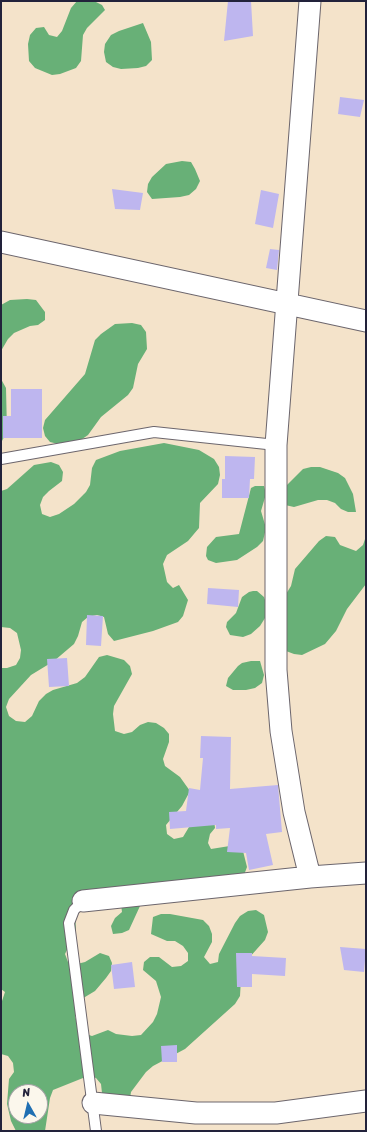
<!DOCTYPE html>
<style>
body{margin:0}
#map{position:relative;width:367px;height:1132px;overflow:hidden;background:#f4e3ca;font-family:Sriracha,sans-serif}
canvas{display:block}
.frame{position:absolute;inset:0;border:2px solid #22223b;pointer-events:none}
.north{position:absolute;left:8px;top:1084px;width:40px;height:40px;box-sizing:border-box;background:#fbf7ec;border:1px solid #a4a2a5;border-radius:50%;rotate:352deg;font-size:11px;font-weight:700;line-height:16px;text-align:center;color:#22223b}
.north::after{content:'';display:block;margin:auto;width:14px;height:18px;background:#1f6fb2;clip-path:polygon(50% 0,100% 100%,50% 72%,0 100%)}
</style>
<div id="map">
<canvas width="367" height="1132"></canvas>
<div class="frame"></div>
<div class="north">N</div>
</div>
<script>
const context = document.querySelector('canvas').getContext('2d');
context.lineJoin = 'round';
function fill(path, color) {
  context.fillStyle = color;
  context.fill(path, 'evenodd');
}
function shape(rows) {
  const path = new Path2D();
  for (const r of rows) {
    path.moveTo(r[0], r[1]);
    for (let i = 2; i < r.length; i += 2) path.lineTo(r[i], r[i + 1]);
  }
  return path;
}
function strokePath(path, color, width, dash) {
  context.strokeStyle = color;
  context.lineWidth = width;
  context.lineCap = dash ? 'butt' : 'round';
  context.setLineDash(dash || []);
  context.stroke(path);
}
const forest = shape([
 [77,1,94,1,102,5,105,10,87,28,83,35,81,61,76,68,60,74,52,75,35,68,29,61,28,44,30,35,36,28,44,27,49,35,57,37,62,31,71,8],
 [143,23,151,42,152,60,146,66,138,68,121,69,113,67,106,62,104,52,105,44,111,35,119,31],
 [182,161,191,162,195,169,200,181,196,189,189,195,180,197,152,199,147,192,148,184,152,177,166,164],
 [27,299,36,300,45,312,45,320,38,325,30,326,14,333,8,339,1,351,1,305,10,300],
 [132,323,141,325,146,332,147,349,138,364,133,388,128,395,101,417,88,435,75,444,58,444,50,442,45,436,43,428,45,420,85,374,95,340,101,334,115,324],
 [1,379,6,388,7,431,1,443],
 [164,443,199,450,214,459,219,467,220,475,218,484,200,503,199,528,188,541,167,555,163,564,167,582,173,588,179,585,188,600,183,616,178,622,153,631,114,641,108,634,104,617,97,615,88,617,82,622,78,636,74,644,54,661,31,675,9,699,6,707,9,716,16,721,25,722,32,716,39,701,46,694,53,690,77,683,85,677,99,657,107,655,124,660,130,666,132,674,114,706,113,714,115,731,124,734,132,732,140,725,148,722,156,723,164,728,169,734,169,742,163,759,165,766,180,777,190,791,182,806,166,825,167,834,174,839,183,837,192,822,214,820,215,828,210,834,208,843,211,849,236,845,243,851,247,867,244,875,146,900,140,906,129,930,122,933,113,934,111,926,115,918,122,912,121,904,82,910,75,914,76,931,65,954,68,962,77,964,85,962,100,953,109,956,112,963,111,971,106,978,95,991,80,1000,76,1008,75,1017,83,1033,92,1036,108,1030,116,1034,132,1036,141,1035,153,1022,157,1014,161,997,156,981,143,970,144,962,150,957,159,957,172,967,181,966,188,961,188,953,183,946,175,941,167,941,151,934,153,917,161,914,170,914,203,920,209,926,212,934,212,942,204,957,210,964,218,962,219,954,235,923,240,916,248,911,256,910,264,915,268,932,265,940,248,959,241,979,240,996,235,1004,185,1049,153,1066,146,1072,131,1092,129,1105,99,1100,102,1093,101,1084,96,1078,88,1076,53,1090,50,1098,45,1131,16,1131,11,1121,7,1104,9,1079,14,1072,13,1063,8,1056,1,1054,1,1004,5,992,1,989,1,668,7,668,16,665,20,658,21,650,17,633,10,628,1,627,1,491,7,489,34,465,51,462,59,465,63,472,62,481,49,491,43,497,40,505,42,514,50,517,59,514,74,504,86,492,90,485,92,468,96,460,120,451],
 [16,1092,40,1092,40,1116,16,1116],
 [311,467,320,467,338,473,345,478,353,494,356,512,348,512,341,509,335,503,327,500,318,500,294,507,285,505,283,489,303,469],
 [255,486,264,486,266,494,261,511,266,528,263,541,257,547,237,560,216,563,208,560,206,556,207,547,216,537,239,534,251,488],
 [326,536,335,537,340,545,356,551,363,545,366,536,366,584,347,609,336,631,325,644,302,655,294,654,286,651,286,594,291,586,295,569,319,541],
 [253,591,257,591,264,597,267,606,265,618,260,626,251,634,243,637,230,635,226,627,227,622,236,613,242,597,249,592],
 [251,661,260,661,264,675,262,683,255,688,246,690,233,690,226,686,228,678,238,666,242,663]
]);
const building = shape([
 [228,1,251,1,253,36,224,41],
 [340,97,364,100,360,117,338,114],
 [112,189,143,193,140,210,115,209],
 [261,190,279,194,273,228,255,224],
 [270,249,279,250,277,270,266,268],
 [11,389,42,389,42,438,3,438,3,416,11,416],
 [225,456,255,457,254,479,250,479,249,498,222,498,222,479,225,479],
 [208,588,239,590,238,607,207,604],
 [87,615,103,616,101,646,86,645],
 [67,658,69,686,49,687,47,659],
 [201,736,231,737,230,789,278,785,282,832,266,834,273,865,249,870,246,853,227,852,230,828,216,829,216,825,170,829,169,812,186,811,189,788,200,790,203,758,200,758],
 [340,947,366,949,364,972,344,970],
 [236,953,252,953,252,956,286,958,285,976,252,974,252,987,237,987],
 [132,962,135,987,114,989,111,965],
 [177,1045,177,1062,162,1062,161,1046]
]);
const lane = shape([
 [1,459,154,432,276,445],
 [83,901,74,910,69,923,96,1131]
]);
const street = shape([
 [1,242,366,321],
 [310,877,294,812,281,731,276,670,276,445,310,1],
 [83,901,310,877,366,873],
 [93,1103,196,1113,276,1113,366,1101]
]);
fill(forest, '#68b077');
fill(building, '#beb6ef');
strokePath(lane, '#6c666d', 12);
strokePath(street, '#6c666d', 23);
strokePath(lane, '#fff', 10);
strokePath(street, '#fff', 21);
</script>
